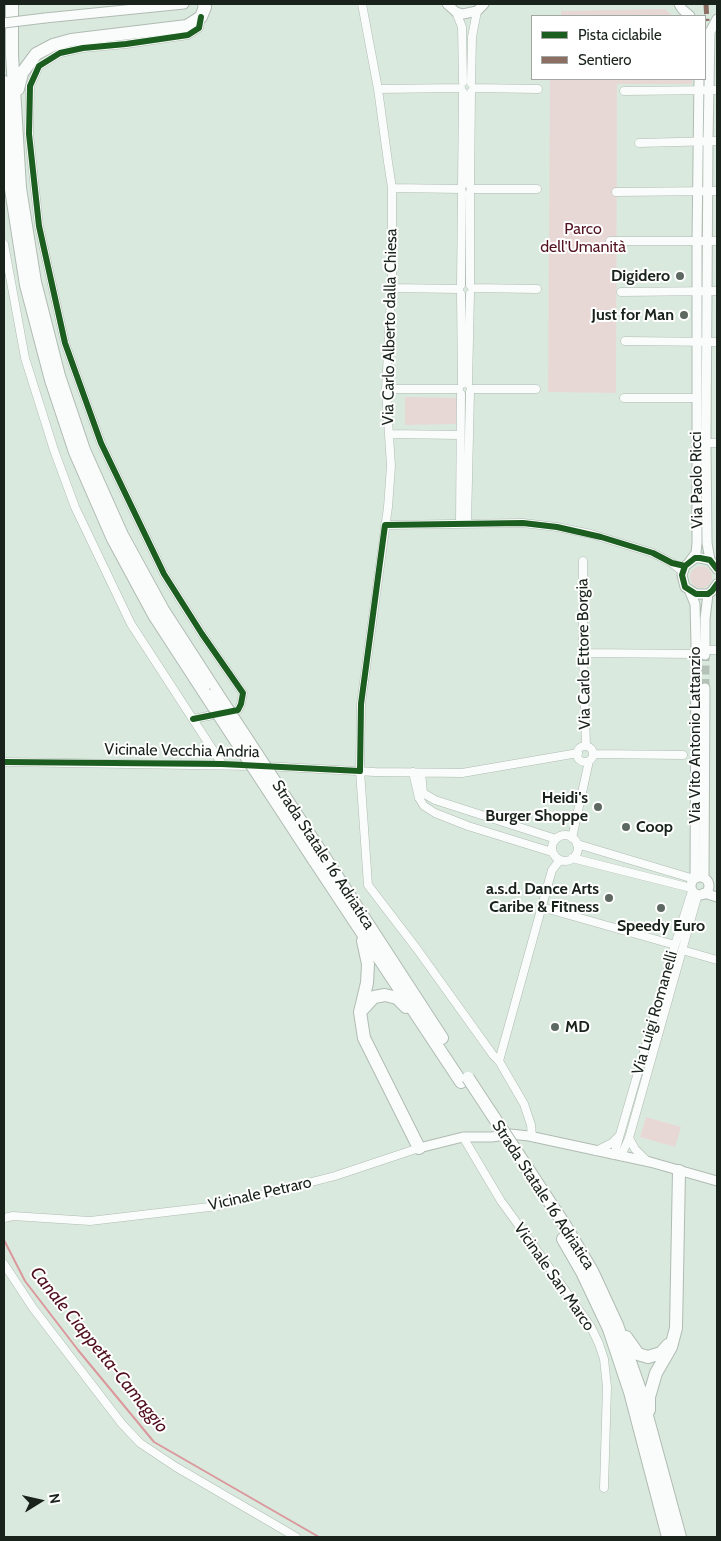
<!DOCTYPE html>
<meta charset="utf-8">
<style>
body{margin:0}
#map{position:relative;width:721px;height:1541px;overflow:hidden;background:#dae9de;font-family:Cabin,sans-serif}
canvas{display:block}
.frame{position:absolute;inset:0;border:5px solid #19231c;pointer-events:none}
.legend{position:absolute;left:531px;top:15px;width:175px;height:65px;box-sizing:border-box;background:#fff;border:1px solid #a3a7a4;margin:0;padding:6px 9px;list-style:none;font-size:15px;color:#19231c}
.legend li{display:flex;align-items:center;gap:10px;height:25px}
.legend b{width:25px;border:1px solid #a3a7a4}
.north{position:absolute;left:15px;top:1476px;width:50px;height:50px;-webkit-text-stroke:4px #fff;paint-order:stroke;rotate:80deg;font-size:14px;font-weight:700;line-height:20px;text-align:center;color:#19231c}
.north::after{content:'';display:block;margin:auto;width:18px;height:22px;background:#19231c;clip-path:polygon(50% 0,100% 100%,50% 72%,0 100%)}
</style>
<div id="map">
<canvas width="721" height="1541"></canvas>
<div class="frame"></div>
<ul class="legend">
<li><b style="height:6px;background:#1b5e20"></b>Pista ciclabile</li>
<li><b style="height:6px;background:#8d6e63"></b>Sentiero</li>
</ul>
<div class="north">N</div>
</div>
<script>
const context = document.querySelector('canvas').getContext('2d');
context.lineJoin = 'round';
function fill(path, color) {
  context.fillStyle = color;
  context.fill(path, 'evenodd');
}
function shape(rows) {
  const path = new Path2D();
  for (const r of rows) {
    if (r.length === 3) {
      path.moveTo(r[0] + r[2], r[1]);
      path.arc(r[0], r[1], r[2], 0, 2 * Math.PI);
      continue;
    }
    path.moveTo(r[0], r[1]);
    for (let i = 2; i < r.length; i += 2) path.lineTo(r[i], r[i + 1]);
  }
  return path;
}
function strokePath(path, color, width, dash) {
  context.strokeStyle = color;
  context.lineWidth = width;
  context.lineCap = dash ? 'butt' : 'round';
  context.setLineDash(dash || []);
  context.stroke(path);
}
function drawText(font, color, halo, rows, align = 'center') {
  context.font = font + ' Cabin,sans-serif';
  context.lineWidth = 4;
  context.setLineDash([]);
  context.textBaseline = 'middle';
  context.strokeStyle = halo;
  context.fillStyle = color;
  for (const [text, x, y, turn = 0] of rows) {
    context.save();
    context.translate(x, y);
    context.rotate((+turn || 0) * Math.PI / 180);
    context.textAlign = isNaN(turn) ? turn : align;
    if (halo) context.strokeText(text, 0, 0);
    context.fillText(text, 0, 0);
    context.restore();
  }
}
const green = shape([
 [665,9,673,16,561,16,561,11],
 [550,79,692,79,692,84,617,84,616,393,548,392],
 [405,397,457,398,456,424,405,425],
 [701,577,11],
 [646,1117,681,1127,675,1147,640,1137]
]);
const stream = shape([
 [4,1240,25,1281,78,1350,154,1442,319,1537]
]);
const tertiaryTunnel = shape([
 [705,688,705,655]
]);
const minor = shape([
 [362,4,378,89,388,162,392,188,392,279,386,389,391,466,388,507,361,704,360,771,368,885,417,949,493,1055,499,1061,524,1104,531,1125,532,1137],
 [456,12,462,27,463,82],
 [471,83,472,37,477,11],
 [473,88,538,89],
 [378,89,461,88],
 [624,91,717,90],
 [639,143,717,141],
 [462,186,463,92],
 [470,186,471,92],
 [392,188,461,189],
 [472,189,537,189],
 [616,192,717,191],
 [610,241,717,241],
 [4,244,25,358,54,450,75,507,131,624,222,764],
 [461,285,462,192],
 [470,285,470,192],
 [391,288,459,289],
 [472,288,537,289],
 [621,292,717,291],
 [461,294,462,384],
 [625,341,717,342],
 [468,384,470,294],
 [386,389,459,389],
 [471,389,536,389],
 [624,398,696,398],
 [389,434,460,435],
 [706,443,717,443],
 [467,523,470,392],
 [460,524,461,394],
 [385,525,523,523,557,527,591,534,653,553,672,563,683,572],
 [583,561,583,653,586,746],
 [699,650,717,650],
 [583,653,696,654],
 [193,719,238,710,241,704,243,693,202,634,164,574,101,443,65,343,39,226,29,134,30,86,39,66,60,53,83,48,126,44,188,35,199,28,201,17],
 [585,754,8],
 [593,754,683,755],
 [4,762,253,766],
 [264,766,375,772,462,773,578,753],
 [413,772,419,798,424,806,435,813,468,826,552,852],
 [421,773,423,793,435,800,556,839],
 [565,848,13],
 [572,838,589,761],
 [577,844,694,879],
 [572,858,691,888],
 [541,907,675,945],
 [682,950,717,960],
 [499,1061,552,870,560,860],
 [463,1137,501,1201,541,1256,591,1327,599,1344,604,1359,607,1387,604,1488],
 [629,1138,635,1149,648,1162],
 [596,1151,612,1143,618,1137],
 [614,1155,675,945,692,891],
 [621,1156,629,1138,698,894],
 [4,1218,13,1216,90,1221,218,1206,335,1176,419,1148],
 [4,1264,33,1308,122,1424,140,1443,176,1467,296,1537]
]);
const tertiary = shape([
 [447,4,456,12,463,14,477,11,484,4],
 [679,4,682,9,690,16],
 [45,18,184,4],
 [710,560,707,543,706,443,708,141,710,32,717,19],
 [690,561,696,553,697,543,697,241,699,79],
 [717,569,710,560,700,558,695,558,685,566,682,575,685,587,696,594,708,594,712,591,717,584],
 [690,592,695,604,696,644,695,878],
 [705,655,705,619,708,594],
 [700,886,9],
 [704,878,705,688],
 [704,893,717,897],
 [419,1148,463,1137,492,1137,510,1134,529,1136,650,1162,717,1181]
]);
const trunk = shape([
 [12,4,12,55,20,188,35,282,59,376,84,450,122,535,163,610,216,692],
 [4,82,11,189,26,285,51,380,75,452,113,539,154,615,204,692],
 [18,89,22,73,36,54,53,45,71,40,187,26,201,17,205,7,204,4],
 [325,858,442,1038],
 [314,860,461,1082],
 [363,941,368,964,367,983,360,1012,364,1038,419,1148],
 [362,1010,374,997,385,995,397,998,406,1007],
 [566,1227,592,1271,617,1325,640,1390,680,1537],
 [563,1239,582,1272,609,1329,630,1392,668,1537],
 [626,1337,638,1354,648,1357,661,1353,668,1345],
 [649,1410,649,1397,656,1373,671,1347,676,1328,679,1171]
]);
const tertiaryBridge = shape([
 [4,23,45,18]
]);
const trunkBridge = shape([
 [204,692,314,860],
 [216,692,325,858],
 [468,1078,566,1227]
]);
const quiet = shape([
 [706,4,707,21]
]);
const cycleway = shape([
 [717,569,710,560,700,558,695,558,685,566,682,575,685,587,696,594,708,594,712,591,717,584],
 [193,719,238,710,241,704,243,693,202,634,164,574,101,443,65,343,39,226,29,134,30,86,39,66,60,53,83,48,126,44,188,35,199,28,201,17],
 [4,762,222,764,360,771,361,704,385,525,523,523,557,527,601,537,653,553,672,563,685,566]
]);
const markers = [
 [680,276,5,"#5d6860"],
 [684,315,5,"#5d6860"],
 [598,807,5,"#5d6860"],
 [626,827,5,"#5d6860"],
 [609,898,5,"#5d6860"],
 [661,908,5,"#5d6860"],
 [555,1027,5,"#5d6860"]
];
const parkNames = [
 ["Parco",583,229],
 ["dell'Umanità",583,247]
];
const poiNames = [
 ["Digidero",670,276],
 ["Just for Man",674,315],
 ["Heidi's",588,798],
 ["Burger Shoppe",588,816],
 ["Coop",636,827,"left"],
 ["a.s.d. Dance Arts",599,889],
 ["Caribe & Fitness",599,907],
 ["Speedy Euro",661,926,"center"],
 ["MD",565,1027,"left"]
];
const streetNames = [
 ["Via Carlo Alberto dalla Chiesa",390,327,-89],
 ["Via Paolo Ricci",697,480,-91],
 ["Via Carlo Ettore Borgia",584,654,-91],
 ["Via Vito Antonio Lattanzio",695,735,-90],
 ["Vicinale Vecchia Andria",182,751,1],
 ["Strada Statale 16 Adriatica",323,855,57],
 ["Via Luigi Romanelli",655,1013,-74],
 ["Vicinale Petraro",260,1194,-13],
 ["Strada Statale 16 Adriatica",543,1195,57],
 ["Vicinale San Marco",554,1277,55]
];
const waterNames = [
 ["Canale Ciappetta-Camaggio",99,1350,51]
];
fill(green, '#e8d8d5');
strokePath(stream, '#db989c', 2);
strokePath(tertiaryTunnel, '#b3c1b7', 9, [9, 4.5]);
strokePath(minor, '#b0bbb3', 9);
strokePath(tertiary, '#b0bbb3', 11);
strokePath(trunk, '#b0bbb3', 14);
strokePath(minor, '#f9fcfa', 8);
strokePath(tertiary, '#f9fcfa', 9);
strokePath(trunk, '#f9fcfa', 12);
strokePath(tertiaryBridge, '#b0bbb3', 11, []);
strokePath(trunkBridge, '#b0bbb3', 14, []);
strokePath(tertiaryBridge, '#f9fcfa', 9);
strokePath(trunkBridge, '#f9fcfa', 12);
strokePath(quiet, '#8d6e63', 5, [10, 5]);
strokePath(cycleway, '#1b5e20', 6);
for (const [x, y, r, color] of markers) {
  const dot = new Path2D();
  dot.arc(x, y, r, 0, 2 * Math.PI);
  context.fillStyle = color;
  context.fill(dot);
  strokePath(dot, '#fff', 2);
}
drawText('16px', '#53121f', '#fff', parkNames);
drawText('bold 16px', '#19231c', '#fff', poiNames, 'right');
drawText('16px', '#19231c', '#fff', streetNames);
drawText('italic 18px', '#500f1c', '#fff', waterNames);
</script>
